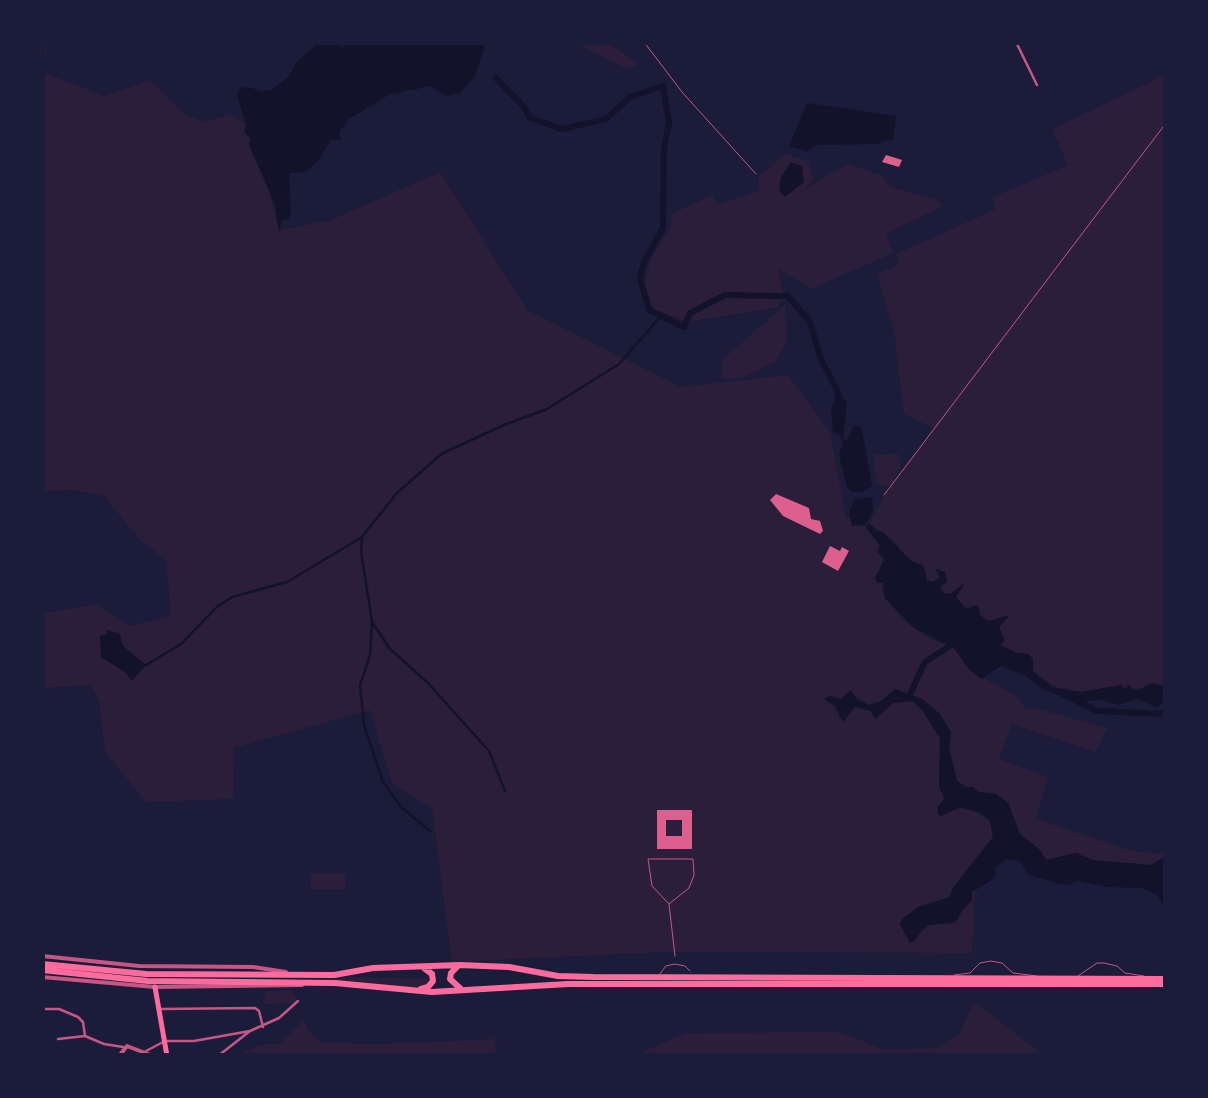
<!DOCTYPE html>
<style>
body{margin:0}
#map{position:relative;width:1208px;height:1098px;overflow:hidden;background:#1b1b3a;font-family:"IBM Plex Sans",sans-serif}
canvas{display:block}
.frame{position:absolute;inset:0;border:45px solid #1b1b3a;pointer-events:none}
</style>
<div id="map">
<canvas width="1208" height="1098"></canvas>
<div class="frame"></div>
</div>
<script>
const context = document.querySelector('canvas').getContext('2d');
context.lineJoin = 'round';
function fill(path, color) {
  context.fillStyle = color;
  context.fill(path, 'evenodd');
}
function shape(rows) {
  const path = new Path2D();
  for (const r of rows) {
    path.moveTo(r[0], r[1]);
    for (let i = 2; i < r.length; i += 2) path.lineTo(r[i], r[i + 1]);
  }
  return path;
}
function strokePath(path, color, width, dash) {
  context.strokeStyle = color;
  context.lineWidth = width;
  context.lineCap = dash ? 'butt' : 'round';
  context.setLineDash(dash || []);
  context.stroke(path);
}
const green = shape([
 [42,43,47,43,44,73,105,96,150,80,184,114,206,122,231,114,246,125,244,132,250,138,249,145,266,179,279,230,331,220,440,172,527,310,681,387,788,375,830,432,846,518,850,518,853,526,865,525,881,539,882,545,877,550,884,559,881,569,883,595,902,619,928,638,954,648,970,671,1015,695,1026,709,1039,709,1107,728,1096,752,1012,724,999,759,1048,777,1036,819,1129,850,1161,854,1165,845,1165,857,1151,865,1092,860,1076,853,1046,860,1040,850,1019,834,1008,803,999,796,979,792,957,781,949,748,951,732,939,713,922,699,895,689,881,701,869,705,848,691,847,697,826,702,835,706,841,719,855,707,871,711,876,719,893,703,912,701,922,710,940,738,939,787,950,811,967,807,990,821,993,838,959,882,975,890,972,953,663,952,452,962,432,808,392,783,370,710,234,748,233,799,146,802,105,752,99,701,90,685,44,688,43,613,96,604,131,626,171,615,166,560,140,540,103,495,73,490,43,491],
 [107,630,114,632,123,646,145,665,131,680,125,672,116,668],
 [575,43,609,43,639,64,627,69],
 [1165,75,1165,686,1145,686,1139,690,1127,685,1125,689,1121,685,1081,692,1060,689,1032,671,1033,660,1029,654,1017,653,1000,645,998,628,1003,619,989,621,981,616,977,605,968,609,961,604,956,596,963,583,950,594,944,593,940,587,947,582,945,572,937,569,935,572,940,578,933,582,927,580,925,569,899,551,899,546,884,533,869,525,884,496,934,429,904,414,895,337,877,274,899,264,896,254,996,209,993,197,1068,165,1052,129],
 [785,154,809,161,813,179,804,190,847,164,881,175,891,187,935,199,944,206,886,233,893,253,811,289,778,269,782,290,779,307,687,322,654,309,644,288,651,259,669,229,673,213,712,195,717,205,758,191,759,176],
 [785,305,787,342,776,361,742,378,722,379,722,360],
 [895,453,899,455,901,468,889,486,882,486,876,482,874,455],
 [311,873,345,873,345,889,311,889],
 [331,977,429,978,426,985,413,988,322,979],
 [292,990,297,1001,294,1003,264,1004,265,991],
 [974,1002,1044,1055,618,1055,636,1055,685,1033,839,1032,883,1049,939,1048,959,1034],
 [304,1020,308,1030,321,1042,373,1044,495,1039,496,1055,236,1055,261,1045,281,1043]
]);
const water = shape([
 [345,43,484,42,484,49,475,76,460,93,446,96,431,86,390,94,349,119,339,132,341,140,331,140,317,162,305,172,289,173,291,215,288,220,283,219,279,231,275,205,249,145,250,138,244,132,246,125,237,95,240,88,247,87,262,91,272,90,289,76,297,62,318,43,334,43,342,47,346,46],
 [807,103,896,116,893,139,876,144,817,145,808,151,789,147],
 [791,162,802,166,804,182,785,197,779,191,781,177],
 [838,392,847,402,843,438,847,441,854,425,861,427,863,435,872,486,862,492,852,492,847,487,839,455,843,443,839,435,833,433,831,410],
 [872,497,873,511,865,525,852,526,849,514,854,500],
 [869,528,884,533,912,562,923,565,927,580,933,582,940,578,936,569,945,572,947,582,940,587,944,593,950,594,965,583,956,597,966,609,977,605,981,616,989,621,1010,615,999,627,1005,641,1000,645,1017,653,1029,654,1033,660,1033,671,1052,687,1081,692,1121,685,1125,689,1129,685,1131,689,1139,690,1152,683,1165,686,1165,702,1156,707,1137,699,1118,705,1101,700,1074,702,1043,689,1026,676,1001,666,981,679,968,668,954,648,914,628,885,598,883,583,877,583,875,579,884,559,877,552,882,541],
 [106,630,120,634,123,646,146,665,132,681,125,672,101,657,100,636,107,634],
 [895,689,922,699,939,713,951,732,949,748,957,781,965,787,973,787,979,792,996,794,1008,803,1020,834,1040,850,1046,860,1076,853,1092,860,1151,865,1165,857,1165,909,1157,895,1143,888,1107,887,1077,881,1069,885,1056,883,1030,875,1019,861,1006,859,996,867,995,878,972,892,972,901,963,909,958,919,954,923,930,925,922,930,915,941,910,943,900,925,902,919,918,907,949,897,954,886,993,837,990,821,981,813,960,807,941,816,938,814,938,806,945,798,939,787,940,738,922,710,912,701,893,703,875,719,871,711,855,707,843,722,835,706,824,699,830,696,841,699,851,690,857,700,869,705,881,701]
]);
const stream = shape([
 [362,537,361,552,372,621,370,655,360,685,364,725,383,782,401,807,430,831],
 [372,622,390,649,427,682,489,751,505,791],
 [146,665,181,644,217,607,232,597,287,582,362,537,396,494,441,454,504,425,547,409,619,364,661,316]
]);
const river = shape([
 [496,78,524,107,530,118,562,129,606,119,630,97,663,86,669,123,664,147,663,228,644,262,640,278,649,310,684,327,690,313,725,295,779,296],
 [781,296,788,296,810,322,821,359,838,392,838,399],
 [869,527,884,546],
 [910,694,925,662,953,644],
 [1073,699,1097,711,1166,714],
 [42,1053,45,1056]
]);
const building = shape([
 [886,155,902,160,899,167,882,162],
 [776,494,809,508,811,519,820,521,823,531,820,534,783,516,770,500],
 [830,546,840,551,842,547,849,551,838,571,822,562],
 [657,810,692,810,692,849,657,849],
 [666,820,682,820,682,836,666,836]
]);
const service = shape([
 [644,42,682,92,756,174],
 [884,495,1166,123],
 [669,904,652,886,648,859,693,859,694,875,689,888,669,904,675,956],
 [659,975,666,966,675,964,685,966,690,971],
 [954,975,970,973,980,963,991,961,1002,963,1013,973,1037,976],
 [1078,976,1097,963,1104,963,1117,966,1125,973,1144,976]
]);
const minor = shape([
 [1016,42,1037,85],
 [42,1009,59,1009,78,1017,83,1022,85,1036],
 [161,1009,255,1008,259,1011,263,1027],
 [58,1039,85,1036,104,1044,123,1047],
 [146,1051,165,1041,194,1041,250,1031],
 [218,1056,250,1031,279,1018,298,1001]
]);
const tertiary = shape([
 [42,956,139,966,253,967,286,972],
 [42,977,155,987,302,985],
 [119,1056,127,1046,153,1056]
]);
const secondary = shape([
 [155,987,167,1056]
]);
const trunk = shape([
 [42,964,146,974,334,975,373,968,460,965,509,967,558,976,593,977,1166,979],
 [458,966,451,973,450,979,461,989],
 [42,970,148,981,335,983,432,992,568,984,1166,984],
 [421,989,428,987,433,981,432,974,424,968]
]);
fill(green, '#2a1e3b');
fill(water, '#12122b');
strokePath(stream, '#12122b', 2.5);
strokePath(river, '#12122b', 6);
fill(building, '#dd5f8e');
strokePath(service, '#c65784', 1);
strokePath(minor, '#c65784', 2.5);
strokePath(tertiary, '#c65784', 4);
strokePath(secondary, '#ff6b9d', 5);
strokePath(trunk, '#ff6b9d', 6);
</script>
